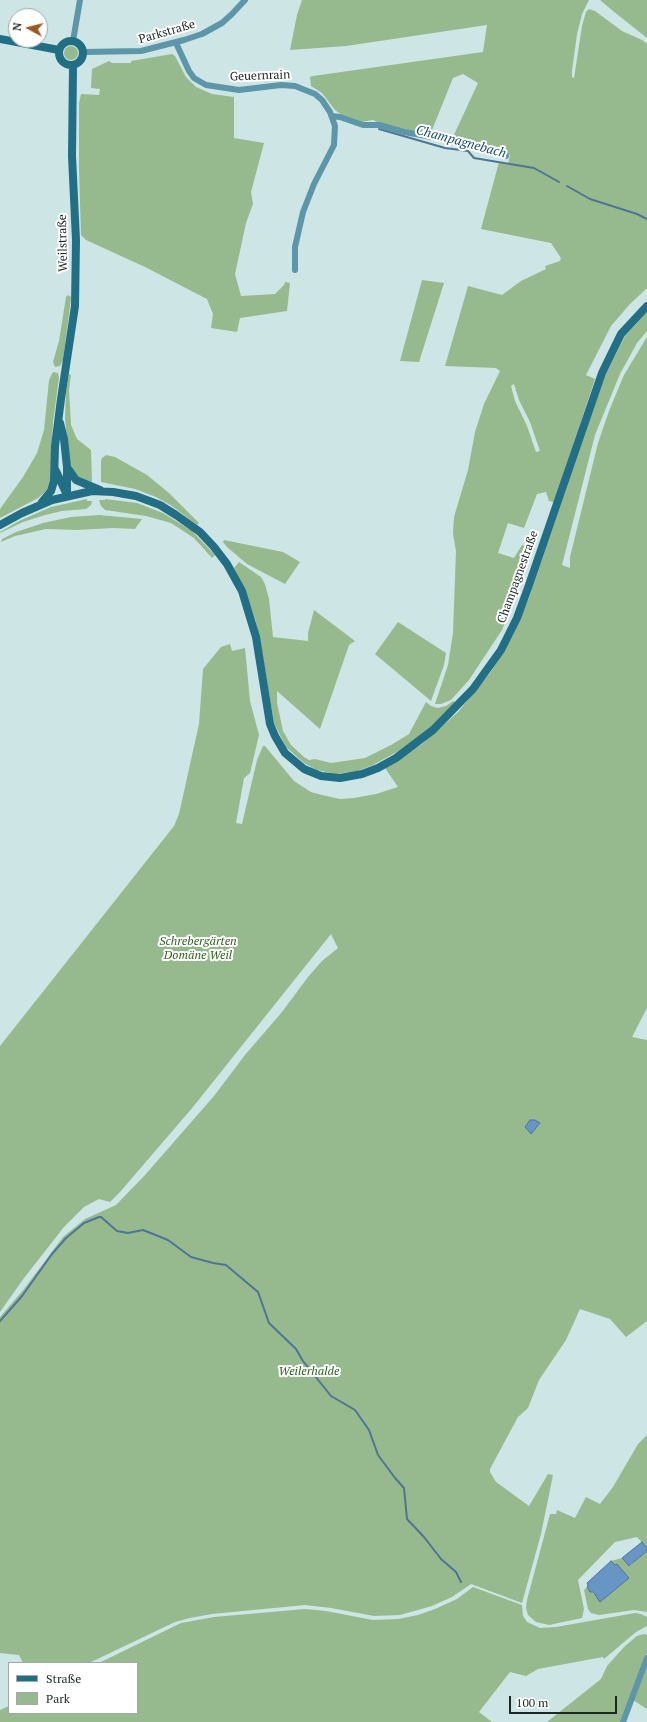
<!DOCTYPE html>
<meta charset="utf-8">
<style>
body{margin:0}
#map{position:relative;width:647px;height:1722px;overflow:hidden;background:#cde5e5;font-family:"PT Serif",serif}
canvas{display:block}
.legend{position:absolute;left:8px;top:1662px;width:130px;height:52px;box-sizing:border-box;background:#fff;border:1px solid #a4a8a8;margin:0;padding:5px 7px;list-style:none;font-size:12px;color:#1c2625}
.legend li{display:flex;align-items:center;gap:8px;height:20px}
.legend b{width:20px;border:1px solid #a4a8a8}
.north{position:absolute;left:8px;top:8px;width:40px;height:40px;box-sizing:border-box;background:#fff;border:1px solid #a4a8a8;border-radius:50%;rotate:277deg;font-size:11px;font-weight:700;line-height:16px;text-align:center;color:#1c2625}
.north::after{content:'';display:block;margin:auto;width:14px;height:18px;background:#985722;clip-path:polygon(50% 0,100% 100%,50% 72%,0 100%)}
.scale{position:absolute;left:509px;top:1696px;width:108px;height:18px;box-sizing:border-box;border:2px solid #1c2625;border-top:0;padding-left:5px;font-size:12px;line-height:14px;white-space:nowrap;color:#1c2625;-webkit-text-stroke:3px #fff;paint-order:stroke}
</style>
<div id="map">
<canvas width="647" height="1722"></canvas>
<ul class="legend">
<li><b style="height:5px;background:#226e85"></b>Straße</li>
<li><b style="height:11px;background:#96ba8d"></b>Park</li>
</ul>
<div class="north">N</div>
<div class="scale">100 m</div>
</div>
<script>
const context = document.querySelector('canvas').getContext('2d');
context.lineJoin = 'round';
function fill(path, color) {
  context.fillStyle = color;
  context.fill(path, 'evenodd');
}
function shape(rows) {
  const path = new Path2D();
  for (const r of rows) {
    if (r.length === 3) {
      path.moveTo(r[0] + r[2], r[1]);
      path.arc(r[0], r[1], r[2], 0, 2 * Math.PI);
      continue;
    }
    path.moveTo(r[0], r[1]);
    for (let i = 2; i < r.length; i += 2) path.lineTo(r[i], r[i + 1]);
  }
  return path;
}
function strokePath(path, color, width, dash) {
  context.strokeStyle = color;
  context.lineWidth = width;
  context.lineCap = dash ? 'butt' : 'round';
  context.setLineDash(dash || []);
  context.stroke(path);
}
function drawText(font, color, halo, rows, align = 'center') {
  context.font = font + ' "PT Serif",serif';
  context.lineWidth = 4;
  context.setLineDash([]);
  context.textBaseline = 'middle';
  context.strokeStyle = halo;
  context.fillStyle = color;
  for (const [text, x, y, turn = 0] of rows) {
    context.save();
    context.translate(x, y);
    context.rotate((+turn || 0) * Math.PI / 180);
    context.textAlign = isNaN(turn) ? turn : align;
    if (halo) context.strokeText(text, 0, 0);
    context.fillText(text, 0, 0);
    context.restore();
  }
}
const green = shape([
 [302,0,589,0,582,14,577,34,572,71,572,77,574,78,582,26,586,12,589,9,595,11,622,31,642,40,647,44,647,288,630,304,611,326,586,375,595,379,554,502,549,501,546,492,537,494,524,528,508,523,498,553,514,558,522,545,532,547,518,591,502,630,469,680,451,700,441,704,435,704,448,665,453,633,456,551,453,534,454,517,468,470,475,432,484,404,500,371,496,368,445,366,468,286,502,295,521,281,546,269,545,266,560,261,561,258,551,243,481,229,499,162,508,164,510,155,490,148,452,139,478,83,463,74,453,78,430,135,381,124,373,120,361,122,342,115,335,110,322,93,311,86,310,77,313,76,483,52,487,25,346,46,290,50,297,15],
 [514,384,519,400,530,422,540,451,536,452,527,426,515,401,511,386],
 [600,0,647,0,647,38,613,11],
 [71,53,7],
 [172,54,175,56,186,77,196,87,212,94,234,97,234,138,264,143,251,192,253,204,246,223,235,274,241,296,275,294,284,285,285,282,290,283,287,311,240,318,237,332,211,328,213,314,207,299,145,267,86,240,81,235,79,170,79,103,81,94,99,95,100,89,91,88,92,69,109,61,112,63,131,63,131,61],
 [422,280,444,283,419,362,400,361],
 [68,295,71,297,70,307,63,360,60,366,55,367,53,362,59,341,66,297],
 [647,312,647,331,637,343,620,374,595,435,562,565,570,568,570,557,598,443,609,411,624,375,647,337,647,1008,632,1037,647,1040,647,1321,626,1337,610,1319,580,1309,566,1340,539,1380,528,1408,518,1417,490,1469,490,1472,496,1482,529,1506,548,1474,553,1475,541,1534,522,1603,471,1584,452,1597,432,1606,400,1615,374,1616,331,1608,305,1605,212,1614,190,1618,175,1622,89,1663,23,1663,19,1655,0,1653,0,1317,24,1289,63,1237,85,1219,116,1205,145,1175,214,1096,245,1055,282,1012,308,977,322,961,338,948,331,934,193,1107,120,1192,110,1202,99,1199,84,1207,64,1227,24,1278,0,1312,0,1046,174,826,179,814,199,724,203,669,221,647,230,644,232,651,245,648,250,701,259,735,250,773,244,778,236,823,242,824,257,760,263,746,265,746,294,781,311,792,322,795,340,799,354,798,376,794,398,787,385,768,422,744,458,712,490,673,512,637,529,598,605,376,625,336],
 [53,372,58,373,59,378,53,422,51,455,51,478,47,490,38,498,0,518,0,509,23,477,37,453,44,430,49,380],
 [69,374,71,375,69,390,71,425,77,439,91,450,92,482,82,480,73,472,70,465,65,419,66,392],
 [106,455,115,457,147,475,169,493,199,523,197,525,172,506,156,497,135,489,101,482,101,461,102,458],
 [87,499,87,501,92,501,91,505,86,509,62,511,45,515,23,522,0,533,0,532,19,521,51,507],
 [105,499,137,503,163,513,192,531,215,555,212,558,194,538,171,523,146,516,105,510,101,506,99,500,105,500],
 [99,515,142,519,135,529,113,528,77,530,46,529,15,536,1,542,2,539,16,532,43,523,71,517],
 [224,540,283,552,300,562,285,584,247,564,227,547,223,542],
 [239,562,261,577,265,584,269,599,273,637,308,641,308,633,314,610,355,641,349,645,320,729,277,691,277,703,283,731,291,745,304,757,309,760,315,759,331,763,365,758,391,745,409,734,426,702,431,706,438,708,446,706,453,701,456,703,431,727,404,748,373,765,357,771,336,774,317,770,304,763,286,747,274,723,262,652,256,622,247,595,234,568],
 [398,622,446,653,444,665,431,701,375,654],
 [647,1435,647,1548,637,1537,615,1542,578,1580,584,1609,582,1618,549,1625,536,1622,528,1615,526,1608,527,1600,550,1514,556,1514,557,1510,575,1518,586,1497,600,1504,613,1487,638,1444],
 [647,1551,647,1612,634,1610,599,1615,591,1613,588,1609,584,1590,587,1587,600,1601,617,1564,615,1566,611,1561,622,1558,630,1566],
 [473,1587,522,1605,523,1616,527,1622,540,1628,556,1627,635,1613,641,1614,647,1617,647,1626,636,1632,604,1659,603,1657,538,1669,526,1676,510,1672,479,1712,492,1722,0,1722,0,1710,9,1706,9,1713,137,1713,137,1663,99,1663,181,1623,214,1617,305,1609,326,1611,373,1620,398,1619,418,1615,435,1609,457,1599],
 [644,1634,647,1635,647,1653,620,1722,547,1722,601,1679,607,1666,624,1647,637,1636],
 [647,1663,647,1709,633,1700]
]);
const water = shape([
 [530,1120,535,1120,540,1123,531,1134,525,1127,530,1120],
 [642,1542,647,1548,647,1551,629,1566,622,1558,642,1542],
 [611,1561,615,1565,617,1564,629,1578,600,1602,593,1592,590,1592,587,1587,588,1586,587,1583,611,1561]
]);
const stream = shape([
 [379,129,445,148,468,151,474,158,534,168,559,182],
 [567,186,590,199,637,214,647,219],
 [0,1321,22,1296,52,1254,66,1238,84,1223,99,1217,101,1217,117,1231,128,1233,143,1230,168,1240,191,1257,213,1263,226,1265,258,1292,269,1323,296,1349,303,1361,331,1396,355,1410,369,1430,378,1455,395,1478,404,1488,407,1519,424,1537,441,1559,456,1572,461,1582]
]);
const street = shape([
 [73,41,80,0],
 [176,43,189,71,194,78,206,85,239,90,281,85,295,86,315,94,322,100,330,112,335,126,334,145,314,184,303,212,295,247,295,270],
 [84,52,141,51,184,40,202,34,222,23,232,14,245,0],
 [332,116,340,117,363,125,379,125,404,132,444,139,506,156],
 [623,1722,647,1658]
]);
const secondary = shape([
 [0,39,59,50],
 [71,53,12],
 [60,423,64,439,67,467,67,495],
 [69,470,76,480,100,490],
 [56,471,67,495],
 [42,502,51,491,54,481,55,446,61,399,75,306,76,240,72,156,73,66],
 [0,525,22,513,52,500,92,491,113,492,136,496,160,505,176,515,200,532,214,547,227,564,242,591,256,637,270,724,275,736,285,753,304,769,321,776,340,778,362,774,378,768,396,758,433,730,473,689,501,650,517,618,528,588,602,373,621,334,647,306]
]);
const streetNames = [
 ["Parkstraße",167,32,-16],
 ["Geuernrain",260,76,-2],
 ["Weilstraße",63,243,-91],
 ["Champagnestraße",518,577,-70]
];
const parkNames = [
 ["Schrebergärten",198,942],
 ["Domäne Weil",198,956],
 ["Weilerhalde",309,1372]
];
const waterNames = [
 ["Champagnebach",461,142,15]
];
fill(green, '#96ba8d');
fill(water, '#6796c5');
strokePath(water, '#507495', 1);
strokePath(stream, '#507495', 2);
strokePath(street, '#5d95a9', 6);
strokePath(secondary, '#226e85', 8);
drawText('12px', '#1c2625', '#fff', streetNames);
drawText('italic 12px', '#2d631c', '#fff', parkNames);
drawText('italic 13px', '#154976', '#fff', waterNames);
</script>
